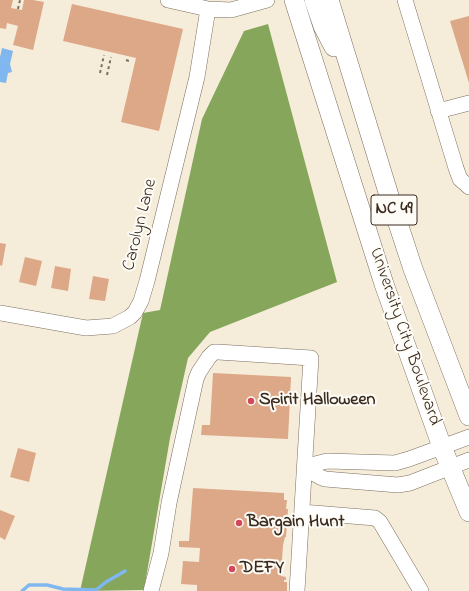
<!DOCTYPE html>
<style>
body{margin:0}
canvas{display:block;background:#f5edd9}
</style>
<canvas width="469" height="591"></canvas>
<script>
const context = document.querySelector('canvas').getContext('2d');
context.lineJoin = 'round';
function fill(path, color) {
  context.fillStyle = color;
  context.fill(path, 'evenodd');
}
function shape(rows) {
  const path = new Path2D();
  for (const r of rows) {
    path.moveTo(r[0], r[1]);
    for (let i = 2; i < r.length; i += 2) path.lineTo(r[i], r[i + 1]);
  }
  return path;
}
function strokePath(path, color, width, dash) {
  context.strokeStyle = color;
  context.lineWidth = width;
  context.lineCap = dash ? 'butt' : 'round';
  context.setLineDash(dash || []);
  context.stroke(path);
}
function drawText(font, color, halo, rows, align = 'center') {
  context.font = font + ' "Indie Flower",sans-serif';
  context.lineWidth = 4;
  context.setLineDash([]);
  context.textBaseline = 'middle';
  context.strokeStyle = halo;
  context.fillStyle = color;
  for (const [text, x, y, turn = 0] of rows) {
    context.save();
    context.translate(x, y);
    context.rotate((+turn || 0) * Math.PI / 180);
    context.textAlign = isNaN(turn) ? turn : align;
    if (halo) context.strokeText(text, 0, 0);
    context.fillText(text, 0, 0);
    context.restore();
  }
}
const forest = shape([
 [268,24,337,282,210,332,188,358,170,438,144,590,80,591,143,313,160,310,202,119,244,31]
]);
const water = shape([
 [2,48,13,51,10,64,12,72,8,73,6,83,0,82,0,57]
]);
const stream = shape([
 [22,591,29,585,47,585,63,589,96,590,106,582,125,571]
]);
const building = shape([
 [0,0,13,0,11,8,22,10,24,0,33,0,44,2,33,50,13,45,18,26,7,23,6,29,0,28],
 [72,4,183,29,159,131,121,122,136,58,63,41],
 [469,16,469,83,450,21],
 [0,243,6,244,2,266,0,265],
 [25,257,42,261,36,286,19,282],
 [55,266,71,269,68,291,51,288],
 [93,276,109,279,105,301,89,299],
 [213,373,291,377,288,439,201,435,202,425,210,425],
 [18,448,36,453,29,482,10,477],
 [193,488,284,493,284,500,287,500,286,509,288,509,286,537,285,537,283,545,281,576,286,577,286,580,284,580,284,582,287,582,287,591,197,591,197,585,181,584,183,561,199,562,200,548,179,547,179,541,189,541],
 [0,510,15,516,5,540,0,537]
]);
const path = shape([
 [18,9,20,0],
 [126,60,129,61],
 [100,73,104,55],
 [107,75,111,57]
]);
const minor = shape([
 [168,0,208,9,231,10,267,0],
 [405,0,456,168,460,179,469,187],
 [438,111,469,103],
 [0,313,86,328,113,326,130,317,135,312,141,301,147,281,197,77,208,9],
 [469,437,409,459,395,463,327,461,315,464,305,469,320,477,325,479,398,485,410,483,469,460],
 [302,512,375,518,380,522,421,591],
 [151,591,161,553,169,503,196,379,199,372,209,357,214,352,218,352,311,358,297,591]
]);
const major = shape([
 [294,0,384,284,442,447,469,512],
 [314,0,323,26,334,47],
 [329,0,391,202,413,269,469,416]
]);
const markers = [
 [251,401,4,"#d1495b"],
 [239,523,4,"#d1495b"],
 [232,569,4,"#d1495b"]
];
const shields = [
 [394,210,46]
];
const shieldNames = [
 ["NC 49",394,210]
];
const streetNames = [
 ["Carolyn Lane",141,225,-76],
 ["University City Boulevard",404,337,71]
];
const poiNames = [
 ["Spirit Halloween",259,401],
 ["Bargain Hunt",247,523],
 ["DEFY",240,569]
];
fill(forest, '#86a65b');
fill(water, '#80b7ef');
strokePath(stream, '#80b7ef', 3.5);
fill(building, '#dda888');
strokePath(minor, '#7c6e5f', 16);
strokePath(major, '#7c6e5f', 20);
strokePath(path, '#7c6e5f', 2, [3, 3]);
strokePath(minor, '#fff', 15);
strokePath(major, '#fff', 19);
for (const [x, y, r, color] of markers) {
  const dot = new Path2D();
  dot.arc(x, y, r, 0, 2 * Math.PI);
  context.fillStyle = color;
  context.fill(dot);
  strokePath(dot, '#fdfcf7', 1.5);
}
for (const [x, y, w] of shields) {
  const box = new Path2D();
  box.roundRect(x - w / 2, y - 15, w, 30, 3);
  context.fillStyle = '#fdfcf7';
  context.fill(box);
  strokePath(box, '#3b2a1e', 1);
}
drawText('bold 17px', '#3b2a1e', null, shieldNames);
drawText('18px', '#3b2a1e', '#fdfcf7', streetNames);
drawText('bold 18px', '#3b2a1e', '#fdfcf7', poiNames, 'left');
</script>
